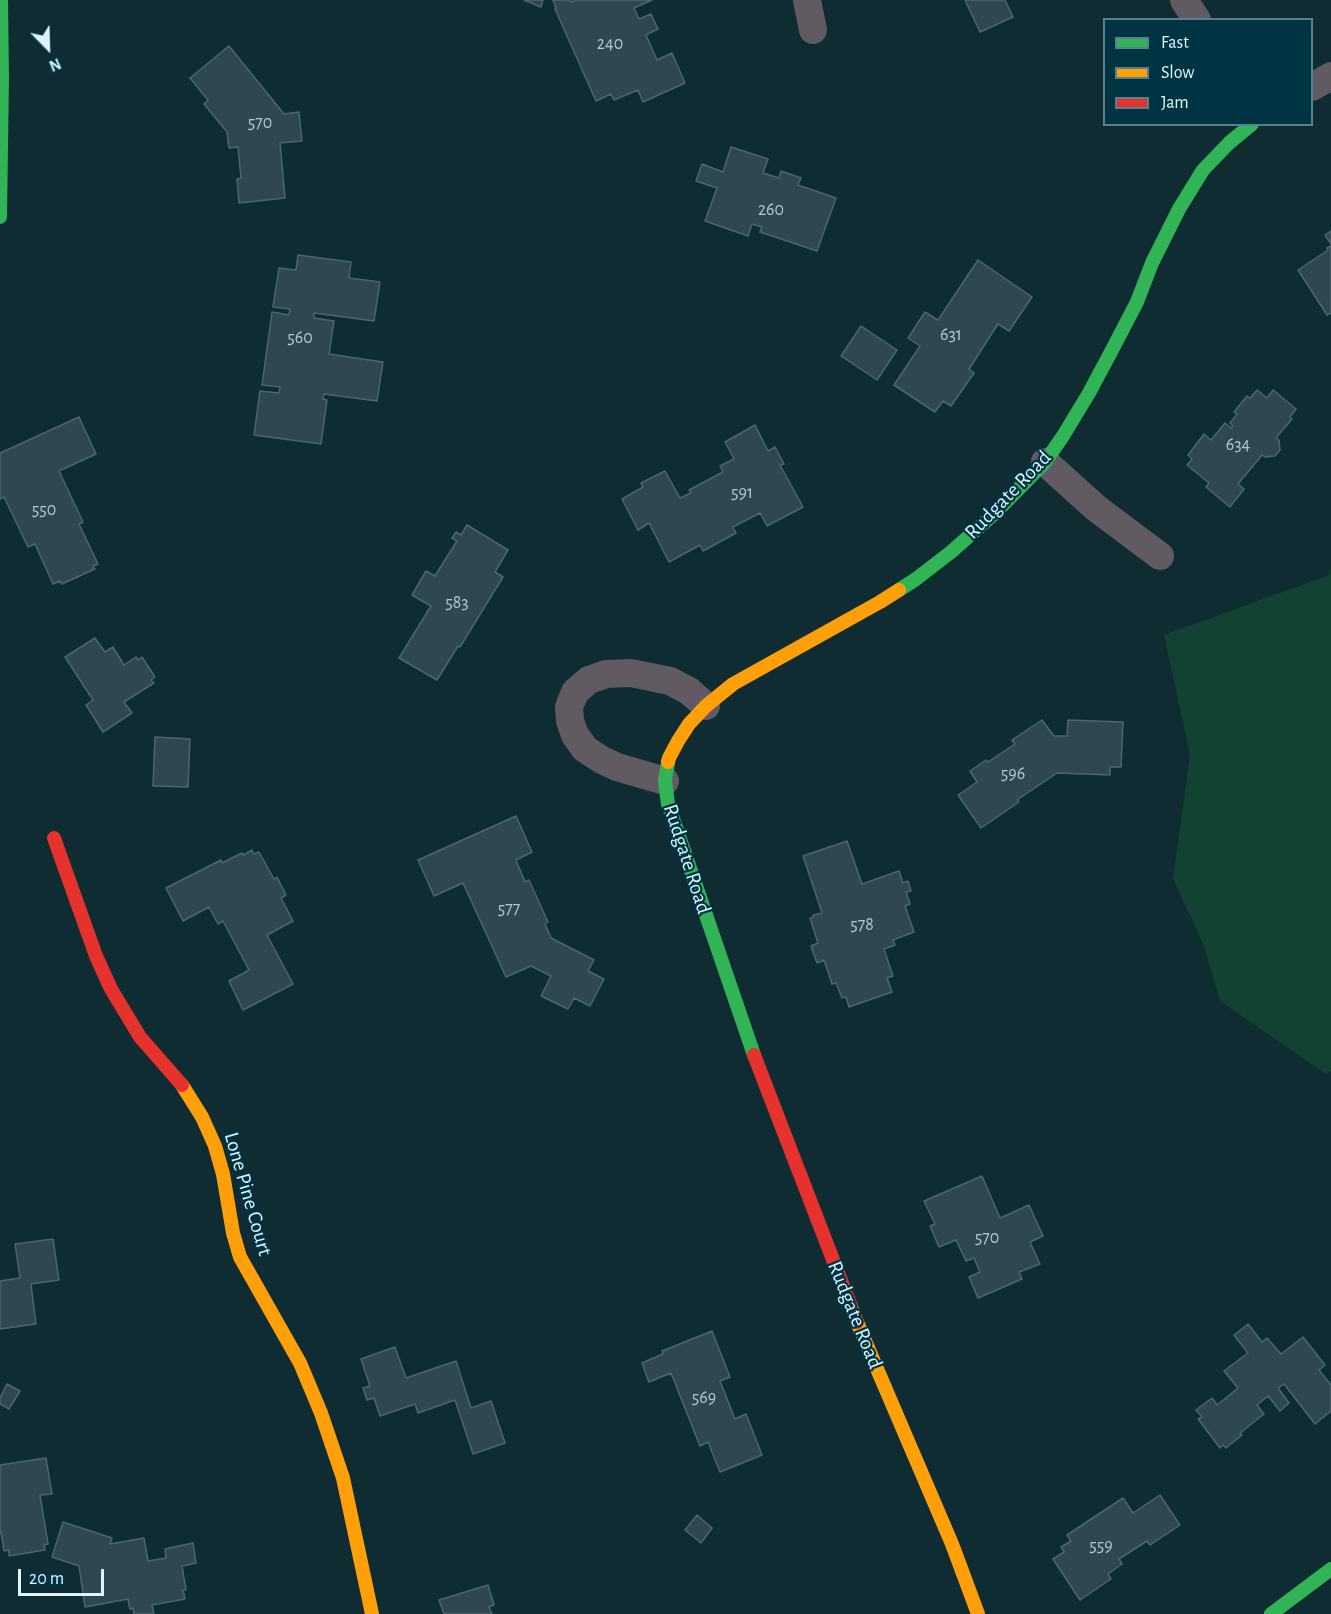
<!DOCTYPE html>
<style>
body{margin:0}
#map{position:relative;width:1331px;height:1614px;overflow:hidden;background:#0f2c33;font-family:"Alegreya Sans",sans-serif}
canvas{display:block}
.legend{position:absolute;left:1103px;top:18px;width:210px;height:108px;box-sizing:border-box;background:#003442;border:2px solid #58818d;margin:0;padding:8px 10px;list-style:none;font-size:18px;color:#dcf4fd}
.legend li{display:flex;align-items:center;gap:12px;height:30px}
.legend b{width:30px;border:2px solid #58818d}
.north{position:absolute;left:18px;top:18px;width:60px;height:60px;-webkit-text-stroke:4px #003442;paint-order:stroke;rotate:157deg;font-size:16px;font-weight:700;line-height:24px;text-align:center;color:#dcf4fd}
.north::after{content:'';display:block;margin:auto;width:21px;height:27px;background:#dcf4fd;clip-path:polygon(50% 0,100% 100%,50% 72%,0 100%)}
.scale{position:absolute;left:18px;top:1569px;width:86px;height:27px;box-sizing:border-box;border:3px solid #dcf4fd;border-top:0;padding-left:8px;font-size:18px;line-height:21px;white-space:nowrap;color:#dcf4fd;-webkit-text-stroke:4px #003442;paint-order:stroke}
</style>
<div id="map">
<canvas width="1331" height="1614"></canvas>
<ul class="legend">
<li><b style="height:8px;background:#30b455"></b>Fast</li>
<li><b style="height:8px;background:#ff9f0a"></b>Slow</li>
<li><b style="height:8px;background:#e5322d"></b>Jam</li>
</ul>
<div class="north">N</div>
<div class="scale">20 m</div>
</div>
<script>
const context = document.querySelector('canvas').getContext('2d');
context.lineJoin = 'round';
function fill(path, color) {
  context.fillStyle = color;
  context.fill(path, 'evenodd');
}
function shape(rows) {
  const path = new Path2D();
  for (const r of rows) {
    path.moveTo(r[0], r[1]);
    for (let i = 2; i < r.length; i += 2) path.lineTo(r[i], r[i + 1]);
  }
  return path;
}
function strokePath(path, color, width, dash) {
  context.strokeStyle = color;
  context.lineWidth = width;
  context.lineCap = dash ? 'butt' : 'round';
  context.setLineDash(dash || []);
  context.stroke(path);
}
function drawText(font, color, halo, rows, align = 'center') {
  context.font = font + ' "Alegreya Sans",sans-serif';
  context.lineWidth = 4.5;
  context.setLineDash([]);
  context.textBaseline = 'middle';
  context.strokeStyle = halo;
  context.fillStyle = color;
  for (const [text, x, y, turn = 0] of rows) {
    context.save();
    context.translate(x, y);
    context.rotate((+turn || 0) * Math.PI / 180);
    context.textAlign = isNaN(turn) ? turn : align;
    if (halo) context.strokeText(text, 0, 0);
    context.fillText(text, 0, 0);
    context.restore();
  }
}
const green = shape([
 [1331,568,1331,1071,1326,1074,1220,1001,1203,943,1173,879,1190,755,1164,635,1329,575]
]);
const building = shape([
 [524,0,543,0,541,7,524,0],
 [553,0,570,0,571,2,576,0,652,0,634,8,639,19,651,14,658,29,646,35,657,60,672,53,685,83,643,102,638,90,614,100,611,94,596,101,555,9,556,8,553,0],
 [965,0,1005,0,1013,17,980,32,965,0],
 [229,46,284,114,299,112,302,141,280,143,285,198,239,203,237,179,241,178,238,147,229,148,227,132,204,104,208,100,190,78,229,46],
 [731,147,768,159,763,173,779,178,781,171,801,178,798,185,836,198,817,251,760,232,762,227,752,224,748,236,705,221,717,188,696,181,702,164,723,172,731,147],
 [1331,231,1331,244,1325,235,1331,231],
 [1331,246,1331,313,1327,315,1298,270,1328,250,1327,248,1331,246],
 [298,255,351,262,349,278,380,282,374,321,314,313,314,318,334,321,329,354,383,362,377,401,324,394,323,399,327,400,321,444,254,435,260,391,279,393,280,387,262,385,272,312,289,315,290,309,273,307,279,268,296,270,298,255],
 [978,260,1032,297,1009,331,998,324,969,369,974,373,951,406,943,401,935,412,894,385,920,346,908,338,925,312,938,320,978,260],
 [861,326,897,350,877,380,841,356,861,326],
 [1257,390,1267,398,1273,390,1296,409,1290,417,1292,419,1276,438,1279,440,1280,450,1275,456,1265,457,1262,455,1238,484,1244,489,1230,507,1206,487,1209,483,1187,465,1192,459,1188,455,1204,434,1211,440,1225,423,1231,428,1233,426,1230,423,1237,414,1234,412,1247,396,1250,398,1257,390],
 [79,417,96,454,59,471,83,522,79,524,98,564,93,566,95,569,62,584,60,581,53,584,35,544,28,547,4,497,0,499,0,453,79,417],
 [755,425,768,451,775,447,784,464,780,465,803,507,767,526,760,513,733,527,736,533,703,551,700,545,669,562,649,523,638,530,622,499,643,487,641,483,665,471,680,498,691,493,689,490,723,472,720,466,734,459,725,442,755,425],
 [467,525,508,550,495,572,503,577,460,647,458,646,437,680,399,658,431,606,412,595,426,571,435,576,457,541,452,538,456,532,461,535,467,525],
 [95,638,105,652,113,647,124,665,136,657,138,660,142,657,155,677,151,680,154,683,124,702,132,713,103,732,86,705,93,700,65,657,95,638],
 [1042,720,1054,736,1067,736,1068,720,1123,722,1121,767,1110,767,1110,775,1057,773,1017,800,1019,802,981,828,958,795,977,782,970,771,986,760,988,762,1015,744,1012,740,1042,720],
 [155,737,190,739,188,787,153,786,155,737],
 [516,816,532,852,516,860,525,882,529,880,548,922,545,924,551,938,594,960,588,971,604,979,590,1006,574,998,568,1009,541,996,551,976,531,966,506,977,463,883,434,896,418,860,516,816],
 [847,841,862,884,899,871,903,883,908,881,911,891,906,892,910,904,905,906,914,932,893,940,895,945,884,949,893,976,887,978,892,992,849,1007,846,997,842,998,836,983,832,984,824,960,817,963,811,946,818,943,810,918,814,917,813,915,822,913,803,856,847,841],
 [252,850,254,854,259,852,274,879,277,877,286,895,281,898,293,921,267,935,293,984,243,1010,229,981,249,970,223,921,218,924,209,907,183,921,166,888,221,860,222,863,242,853,243,855,252,850],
 [982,1176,1000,1218,1029,1205,1043,1236,1030,1242,1040,1264,1019,1272,1022,1279,978,1298,969,1277,980,1272,974,1258,966,1261,956,1240,939,1247,930,1226,935,1224,924,1201,982,1176],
 [53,1239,59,1280,31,1284,36,1324,0,1329,0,1281,20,1278,15,1244,53,1239],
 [1248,1324,1262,1342,1267,1338,1281,1354,1303,1337,1325,1365,1319,1370,1331,1385,1331,1411,1315,1424,1284,1384,1278,1388,1289,1403,1280,1411,1268,1396,1257,1405,1264,1414,1240,1433,1242,1435,1226,1448,1223,1445,1220,1448,1198,1419,1202,1417,1196,1410,1212,1398,1217,1405,1238,1388,1224,1371,1248,1353,1234,1335,1248,1324],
 [712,1331,730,1377,720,1381,735,1419,746,1414,762,1455,720,1472,708,1442,700,1446,671,1373,649,1382,642,1363,663,1354,662,1351,712,1331],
 [395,1347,406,1378,456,1361,471,1408,491,1401,505,1443,473,1454,455,1400,418,1413,415,1404,380,1416,374,1398,367,1400,363,1388,370,1386,361,1359,395,1347],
 [7,1384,20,1391,9,1409,0,1404,0,1398,7,1384],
 [46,1458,52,1494,40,1495,48,1544,44,1545,45,1550,9,1556,9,1550,4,1551,1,1532,0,1533,0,1465,46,1458],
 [1160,1495,1180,1525,1150,1545,1147,1541,1119,1559,1122,1564,1108,1574,1111,1579,1080,1600,1053,1559,1064,1552,1061,1547,1071,1541,1067,1535,1123,1498,1133,1513,1160,1495],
 [697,1515,712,1528,701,1543,685,1530,697,1515],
 [63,1522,112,1538,110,1544,144,1538,148,1561,166,1558,165,1549,193,1543,196,1563,182,1566,186,1590,183,1590,185,1599,152,1605,154,1614,134,1614,133,1608,130,1609,128,1599,85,1607,79,1566,52,1557,63,1522],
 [488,1585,494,1605,489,1607,492,1614,444,1614,439,1600,488,1585]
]);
const street = shape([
 [807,0,813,30],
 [1184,0,1197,20],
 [1312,87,1331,76],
 [1045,462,1096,508,1160,556],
 [665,781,617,767,602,760,585,749,575,735,570,721,569,707,575,692,589,680,606,674,631,673,670,681,689,691,706,706]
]);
const fast = shape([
 [0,217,2,78,1,0],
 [899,590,916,579,951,552,994,514,1045,462,1063,436,1089,393,1112,350,1137,302,1152,263,1179,209,1203,170,1229,143,1252,124],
 [668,762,665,781,668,804,754,1055],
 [1271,1614,1331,1569]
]);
const slow = shape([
 [668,762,669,758,678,741,689,724,706,706,733,684,880,602,899,590],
 [182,1085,202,1117,215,1146,223,1174,233,1233,240,1257,300,1363,321,1413,343,1478,372,1614],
 [857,1322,952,1544,978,1614]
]);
const jam = shape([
 [54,838,96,956,111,989,140,1037,182,1085],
 [754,1055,857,1322]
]);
const numberNames = [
 ["240",610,44],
 ["570",260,123],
 ["260",771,210],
 ["631",951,335],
 ["560",300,338],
 ["634",1238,445],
 ["591",742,493],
 ["550",44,510],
 ["583",457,603],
 ["596",1013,774],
 ["577",509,909],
 ["578",862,925],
 ["570",987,1238],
 ["569",704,1398],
 ["559",1101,1546]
];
const streetNames = [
 ["Rudgate Road",1008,495,-46],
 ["Rudgate Road",687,859,72],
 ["Lone Pine Court",248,1194,74],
 ["Rudgate Road",855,1315,68]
];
fill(green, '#124332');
fill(building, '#2f484f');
strokePath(building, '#4d666d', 1.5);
strokePath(street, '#625a63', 28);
strokePath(fast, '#30b455', 14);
strokePath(slow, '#ff9f0a', 14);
strokePath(jam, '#e5322d', 14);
drawText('18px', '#b1c9d2', null, numberNames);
drawText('21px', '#dcf4fd', '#003442', streetNames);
</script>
